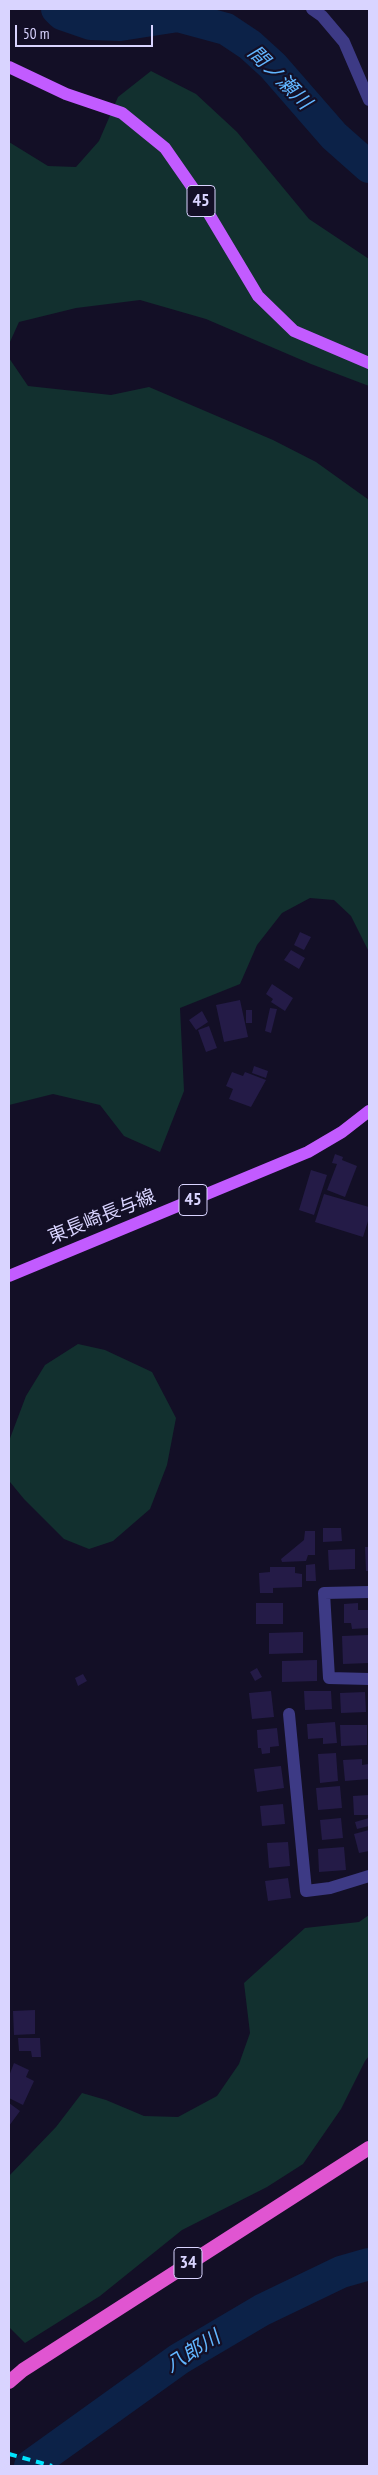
<!DOCTYPE html>
<meta charset="utf-8">
<style>
body{margin:0}
#map{position:relative;width:378px;height:2475px;overflow:hidden;background:#130f26;font-family:"PT Sans Narrow",sans-serif}
canvas{display:block}
.frame{position:absolute;inset:0;border:10px solid #d9d4ff;pointer-events:none}
.scale{position:absolute;left:15px;top:25px;width:138px;height:22px;box-sizing:border-box;border:2px solid #d9d4ff;border-top:0;padding-left:6px;font-size:15px;line-height:18px;white-space:nowrap;color:#d9d4ff;-webkit-text-stroke:4px #130f26;paint-order:stroke}
</style>
<div id="map">
<canvas width="378" height="2475"></canvas>
<div class="frame"></div>
<div class="scale">50 m</div>
</div>
<script>
const context = document.querySelector('canvas').getContext('2d');
context.lineJoin = 'round';
function fill(path, color) {
  context.fillStyle = color;
  context.fill(path, 'evenodd');
}
function shape(rows) {
  const path = new Path2D();
  for (const r of rows) {
    path.moveTo(r[0], r[1]);
    for (let i = 2; i < r.length; i += 2) path.lineTo(r[i], r[i + 1]);
  }
  return path;
}
function strokePath(path, color, width, dash) {
  context.strokeStyle = color;
  context.lineWidth = width;
  context.lineCap = dash ? 'butt' : 'round';
  context.setLineDash(dash || []);
  context.stroke(path);
}
function drawText(font, color, halo, rows, align = 'center') {
  context.font = font + ' "PT Sans Narrow","Noto Sans JP",sans-serif';
  context.lineWidth = 4.5;
  context.setLineDash([]);
  context.textBaseline = 'middle';
  context.strokeStyle = halo;
  context.fillStyle = color;
  for (const [text, x, y, turn = 0] of rows) {
    context.save();
    context.translate(x, y);
    context.rotate((+turn || 0) * Math.PI / 180);
    context.textAlign = isNaN(turn) ? turn : align;
    if (halo) context.strokeText(text, 0, 0);
    context.fillText(text, 0, 0);
    context.restore();
  }
}
const green = shape([
 [151,71,196,94,237,132,309,219,369,259,369,386,311,364,206,319,140,300,76,308,19,322,9,344,9,142,48,166,76,167,99,141,118,97],
 [9,358,28,386,111,395,149,387,273,440,316,462,369,500,369,952,351,916,334,900,310,898,282,913,257,945,240,984,180,1008,184,1091,160,1152,124,1136,100,1105,53,1094,9,1105],
 [78,1344,105,1350,152,1372,176,1418,167,1465,150,1509,113,1541,89,1549,64,1539,24,1499,10,1482,9,1469,9,1441,26,1396,45,1365],
 [369,1915,369,2056,365,2061,341,2109,303,2164,267,2187,182,2230,100,2296,25,2343,9,2327,9,2176,56,2127,82,2093,106,2100,144,2116,178,2117,217,2096,239,2064,250,2033,244,1983,305,1928,359,1922]
]);
const river = shape([
 [57,9,62,14,91,24,120,25,178,16,226,29,250,45,273,66,334,136,369,167],
 [30,2466,179,2359,262,2310,341,2272,369,2264]
]);
const building = shape([
 [300,932,311,937,304,950,294,945],
 [291,950,305,958,299,969,284,960],
 [272,984,293,998,285,1011,271,1002,273,999,266,994],
 [240,1000,248,1037,224,1042,216,1005],
 [270,1008,277,1009,271,1033,265,1031],
 [246,1010,252,1010,252,1023,246,1023],
 [202,1011,208,1022,196,1030,189,1020],
 [209,1026,217,1048,206,1052,198,1030],
 [254,1066,268,1071,266,1078,252,1073],
 [232,1072,243,1076,245,1072,266,1080,251,1107,229,1099,233,1089,226,1086],
 [335,1154,343,1157,342,1160,357,1166,345,1197,327,1190,337,1164,332,1163],
 [311,1170,327,1175,314,1215,299,1210],
 [324,1194,369,1207,369,1218,363,1237,315,1222],
 [323,1528,341,1528,342,1541,323,1542],
 [305,1531,315,1531,315,1555,308,1555,306,1561,282,1562,281,1559,304,1540],
 [365,1547,369,1547,369,1571,366,1571],
 [355,1549,355,1569,329,1570,328,1550],
 [315,1564,316,1581,306,1581,306,1565],
 [270,1567,295,1567,295,1573,302,1574,302,1587,273,1588,273,1593,260,1593,259,1573,270,1572],
 [256,1603,283,1603,283,1624,256,1624],
 [358,1603,358,1610,369,1610,369,1628,352,1629,351,1623,344,1623,344,1604],
 [303,1632,303,1653,269,1654,269,1633],
 [369,1635,369,1663,343,1664,342,1636],
 [317,1660,317,1681,282,1682,282,1661],
 [257,1668,262,1677,255,1681,250,1672],
 [83,1674,87,1681,78,1686,75,1678],
 [271,1691,274,1717,252,1719,249,1693],
 [304,1691,331,1691,332,1709,305,1710],
 [365,1692,366,1712,341,1713,340,1693],
 [335,1722,337,1743,323,1744,323,1738,308,1739,307,1724],
 [340,1725,367,1725,367,1745,341,1746],
 [277,1728,279,1746,270,1747,270,1753,262,1754,261,1748,258,1748,257,1730],
 [336,1753,338,1781,320,1783,318,1754],
 [362,1759,362,1765,369,1764,369,1779,345,1781,343,1760],
 [281,1766,284,1788,257,1792,254,1769],
 [340,1786,342,1808,318,1810,316,1788],
 [369,1795,369,1815,354,1815,353,1796],
 [283,1804,285,1824,262,1826,260,1806],
 [341,1818,343,1838,322,1840,320,1820],
 [369,1818,369,1826,357,1829,355,1822],
 [369,1830,369,1851,359,1853,354,1834],
 [288,1842,290,1866,269,1868,267,1843],
 [344,1847,346,1870,319,1872,318,1849],
 [288,1878,291,1898,268,1901,265,1881],
 [35,2010,35,2034,14,2035,13,2011],
 [18,2038,40,2038,41,2057,32,2057,31,2051,19,2051],
 [14,2063,29,2070,26,2077,34,2081,23,2105,9,2098,9,2076],
 [9,2103,20,2111,9,2126]
]);
const minor = shape([
 [312,9,322,16,344,42,369,100],
 [369,1592,324,1593,329,1678,369,1679],
 [289,1714,306,1891,330,1888,369,1876]
]);
const primary = shape([
 [9,67,66,94,122,113,165,148,197,194,258,296,294,331,369,363],
 [9,1276,308,1152,342,1132,369,1111]
]);
const trunk = shape([
 [9,2382,23,2370,369,2148]
]);
const rail = shape([
 [9,2454,52,2466]
]);
const shields = [
 [201,201,28],
 [193,1200,28],
 [188,2263,28]
];
const shieldNames = [
 ["45",201,201],
 ["45",193,1200],
 ["34",188,2263]
];
const streetNames = [
 ["東長崎長与線",102,1217,-22]
];
const waterNames = [
 ["間ノ瀬川",279,78,45],
 ["八郎川",193,2352,-32]
];
fill(green, '#12302f');
strokePath(river, '#0c2248', 32);
fill(building, '#241b47');
strokePath(minor, '#3d3a85', 12);
strokePath(primary, '#c25bff', 12);
strokePath(trunk, '#e055d1', 14);
strokePath(rail, '#00e5ff', 4, [8, 6]);
for (const [x, y, w] of shields) {
  const box = new Path2D();
  box.roundRect(x - w / 2, y - 15.5, w, 31, 4);
  context.fillStyle = '#130f26';
  context.fill(box);
  strokePath(box, '#d9d4ff', 1);
}
drawText('bold 18px', '#d9d4ff', null, shieldNames);
drawText('19px', '#d9d4ff', '#130f26', streetNames);
drawText('italic 20px', '#62b6ff', '#130f26', waterNames);
</script>
